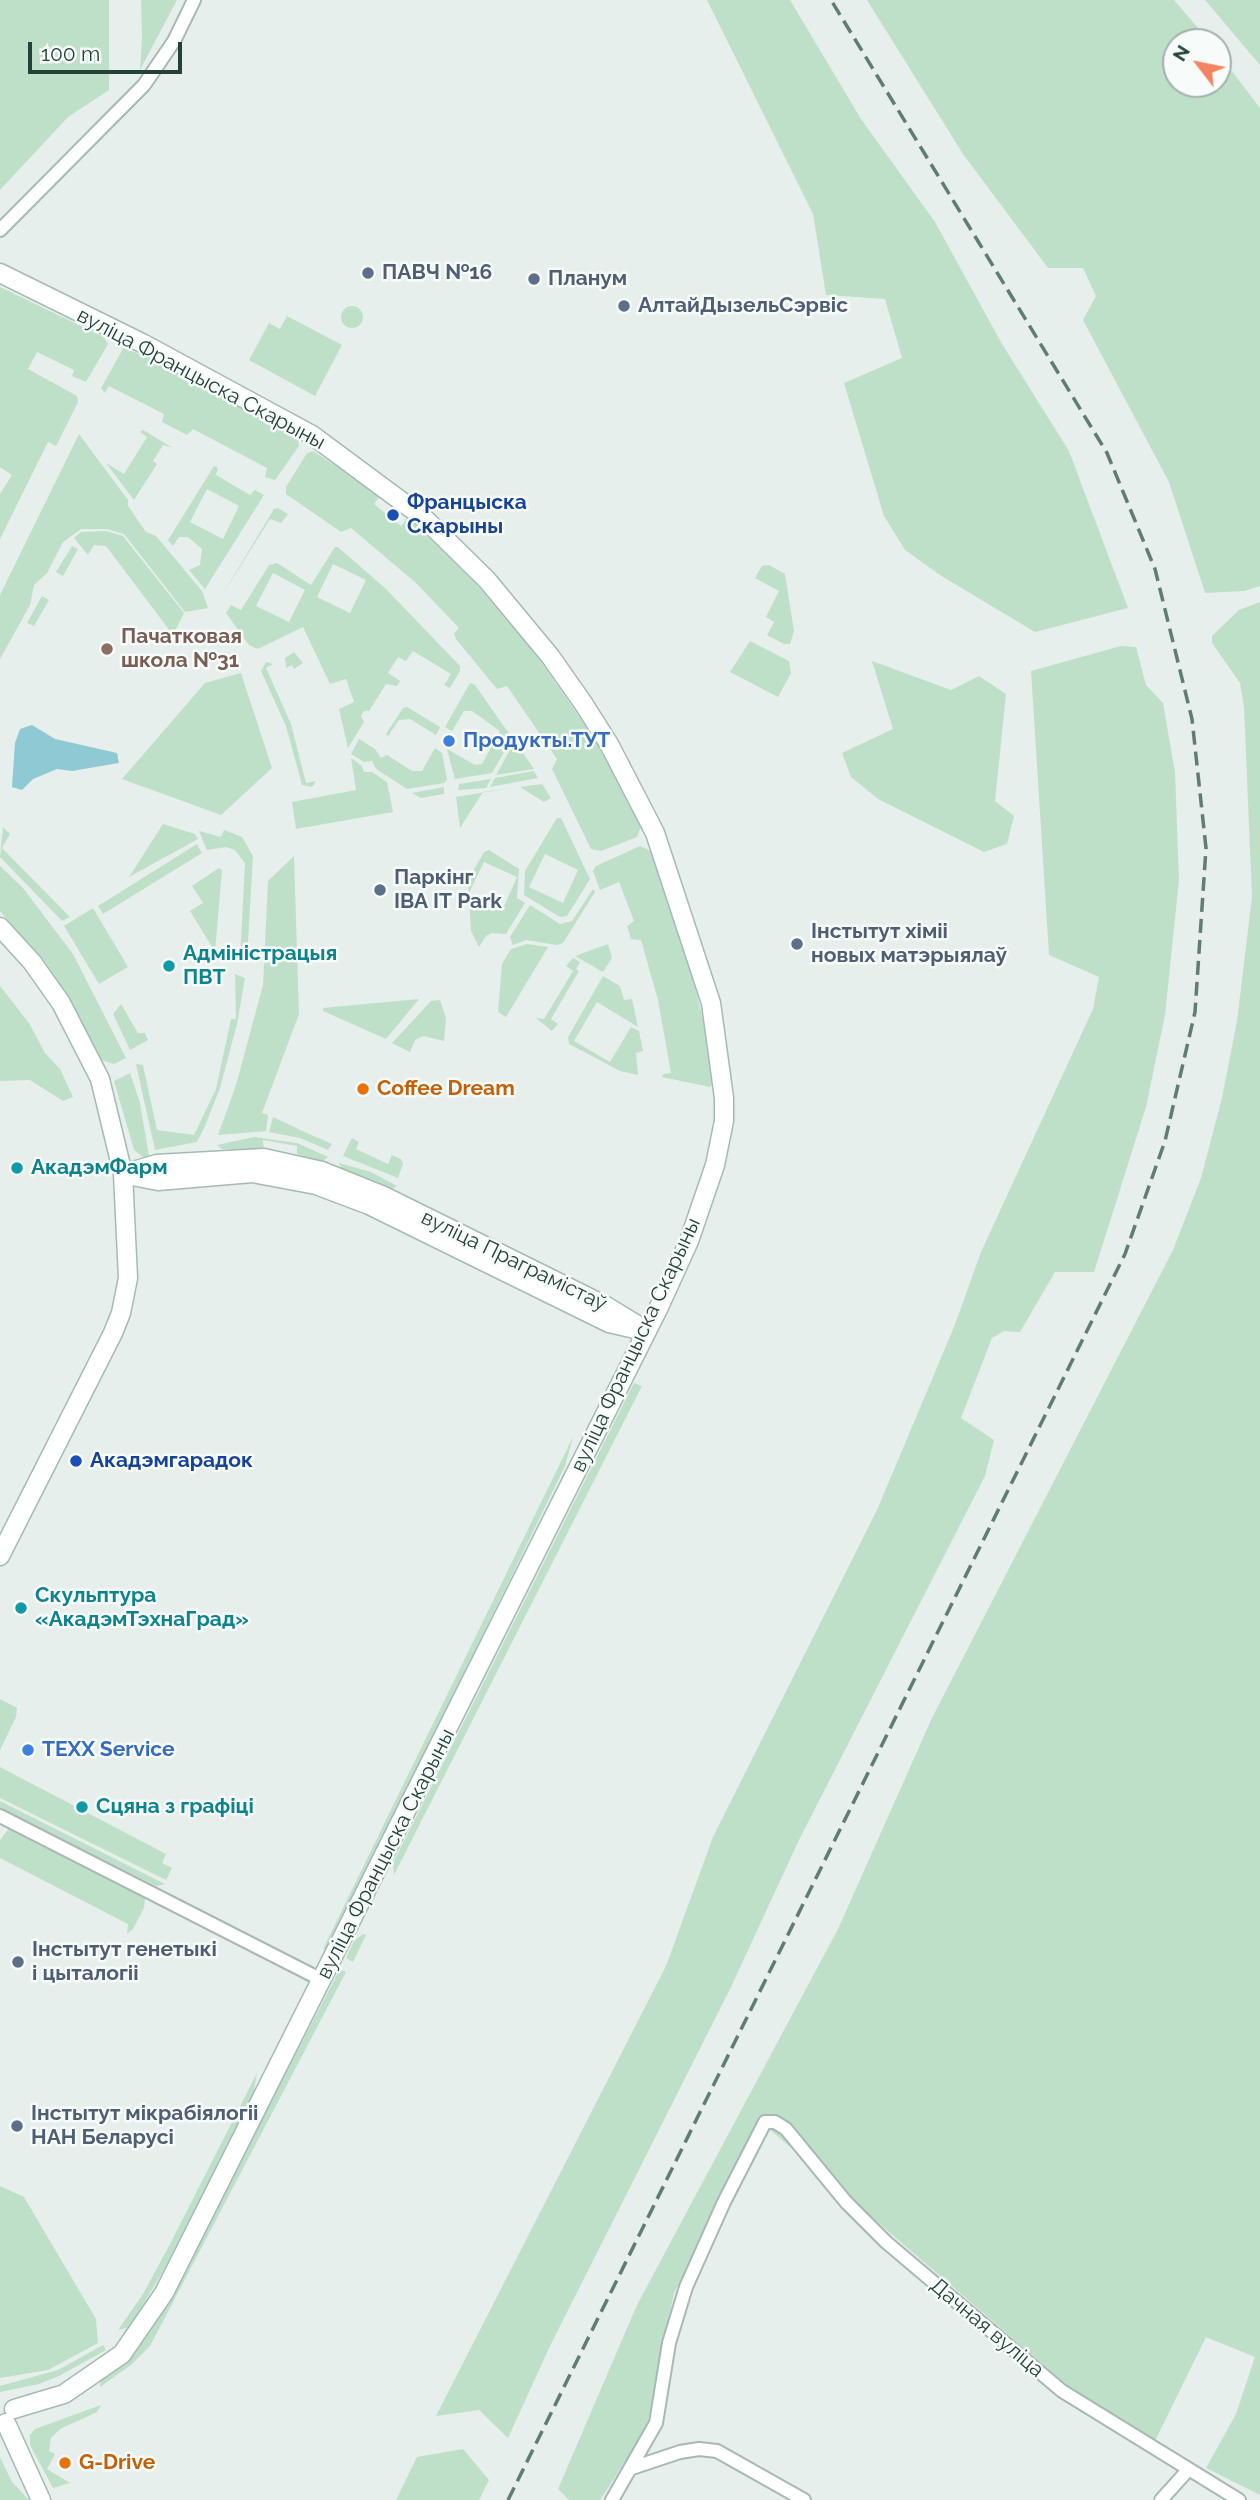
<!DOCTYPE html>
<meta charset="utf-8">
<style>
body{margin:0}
#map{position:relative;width:1260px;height:2500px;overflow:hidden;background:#e6efeb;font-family:Raleway,sans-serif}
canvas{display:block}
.north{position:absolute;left:1162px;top:28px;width:70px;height:70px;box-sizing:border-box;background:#f7fbf9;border:2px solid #a3b1ad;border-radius:50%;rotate:302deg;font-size:19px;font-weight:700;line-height:28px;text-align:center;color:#24423a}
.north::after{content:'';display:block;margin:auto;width:24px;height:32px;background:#f4845f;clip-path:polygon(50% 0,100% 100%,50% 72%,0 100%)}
.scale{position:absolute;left:28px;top:42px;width:154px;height:32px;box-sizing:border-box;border:4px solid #24423a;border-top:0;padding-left:9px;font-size:21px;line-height:24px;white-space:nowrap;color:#24423a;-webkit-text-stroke:5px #f7fbf9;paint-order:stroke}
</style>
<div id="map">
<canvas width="1260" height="2500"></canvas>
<div class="north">N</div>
<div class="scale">100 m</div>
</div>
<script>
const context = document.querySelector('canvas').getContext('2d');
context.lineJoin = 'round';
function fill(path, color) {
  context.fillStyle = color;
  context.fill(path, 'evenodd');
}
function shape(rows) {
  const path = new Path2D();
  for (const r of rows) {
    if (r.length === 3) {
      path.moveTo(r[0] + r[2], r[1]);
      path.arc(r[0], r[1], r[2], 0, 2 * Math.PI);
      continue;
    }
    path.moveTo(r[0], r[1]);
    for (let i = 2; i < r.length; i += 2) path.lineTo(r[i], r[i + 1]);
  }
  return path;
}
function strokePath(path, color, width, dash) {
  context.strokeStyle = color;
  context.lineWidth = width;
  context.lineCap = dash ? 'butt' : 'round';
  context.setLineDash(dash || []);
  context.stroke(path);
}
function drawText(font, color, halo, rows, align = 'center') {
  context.font = font + ' Raleway,sans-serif';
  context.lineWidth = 5;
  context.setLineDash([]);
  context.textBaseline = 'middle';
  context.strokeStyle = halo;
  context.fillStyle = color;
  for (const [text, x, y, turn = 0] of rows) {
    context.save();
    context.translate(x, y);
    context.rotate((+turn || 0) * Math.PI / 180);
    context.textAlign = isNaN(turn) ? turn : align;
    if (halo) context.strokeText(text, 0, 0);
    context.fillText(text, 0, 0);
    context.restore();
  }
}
const green = shape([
 [0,0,109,0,109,90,68,117,0,190],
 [141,0,177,0,140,70,142,39],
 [707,0,790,0,861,119,935,222,1002,344,1069,451,1128,608,1035,632,943,577,905,550,884,516,844,383,902,358,885,299,826,295,813,214],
 [867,0,1174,0,1210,42,1176,42,1176,84,1218,84,1218,53,1260,108,1260,586,1244,591,1205,593,1169,482,1083,320,1096,296,1083,268,1048,268,963,154],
 [1205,0,1260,0,1260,65,1243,45],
 [0,287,104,337,108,344,86,382,72,376,74,370,37,352,28,369,77,396,78,402,56,446,48,442,0,539,0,494,12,475,0,467],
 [352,317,11],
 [287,316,342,345,315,396,249,360,269,323,280,329],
 [124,347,218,392,298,438,299,446,275,480,265,477,267,468,193,429,187,435,162,422,164,414,109,386,105,393,101,388],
 [143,430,173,448,163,445,153,461,157,464,134,500,106,463,124,474,147,437,140,432],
 [79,434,128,500,128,506,146,532,156,536,202,591,208,608,185,612,124,534,107,529,81,529,63,542,47,573,34,585,30,605,0,659,0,595],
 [313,451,381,495,374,504,401,526,408,517,477,585,535,653,598,744,641,827,637,837,601,851,591,849,552,769,557,759,507,686,497,689,456,639,454,634,459,628,415,582,351,528,341,532,286,494,286,487,307,453],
 [214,466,218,468,216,475,250,495,255,490,264,495,205,589,189,570,200,565,202,549,188,537,179,537,173,546,168,540],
 [207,489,239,506,223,539,190,522],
 [278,508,288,514,281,523,270,519,221,597,274,509],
 [106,531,123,536,184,613,173,635,106,546,94,545,88,555,74,538,81,532],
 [72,546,78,549,63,576,56,572],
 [335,547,338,547,386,589,460,666,460,671,450,688,444,685,451,674,413,651,406,661,398,657,388,673,400,681,397,686,386,684,369,711,364,711,361,716,364,722,348,748,339,709,354,702,346,679,330,684,303,627,258,649,249,645,226,613,231,605,241,610,269,565,277,563,311,585],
 [333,564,366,580,350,613,317,597],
 [273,573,305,590,289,622,256,606],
 [769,565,785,574,794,631,790,644,784,644,767,635,774,622,766,617,779,591,755,578,762,566],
 [42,596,49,600,34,626,27,623],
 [1260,602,1260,2495,1206,2468,1236,2414,1255,2357,1206,2337,1155,2441,1081,2397,761,2122,674,2293,646,2430,600,2500,569,2500,558,2489,637,2305,838,1929,932,1718,1173,1250,1201,1178,1222,1098,1237,1021,1252,897,1244,707,1240,683,1212,643,1212,636,1239,610],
 [750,641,789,661,791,673,778,697,730,672],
 [1121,646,1136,647,1146,685,1163,703,1175,772,1179,880,1165,1015,1146,1107,1094,1272,1055,1272,1020,1332,1004,1331,992,1338,961,1418,994,1440,985,1476,799,1840,731,1987,550,2346,508,2438,479,2410,436,2416,666,1966,713,1837,877,1510,954,1327,981,1252,1093,1009,1099,977,1049,955,1031,671],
 [294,652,303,663,294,669,292,665,286,668,285,658],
 [872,661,951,690,979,676,1006,694,995,801,1014,816,1007,844,984,852,878,799,851,777,842,753,893,729],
 [266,662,273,664,266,668,291,724,306,783,316,781,312,787,302,785,286,726,261,671],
 [241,673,272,768,221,815,122,779,205,683],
 [470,683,475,685,512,738,492,773,455,779,447,749,475,765,482,764,500,731,472,711,464,711,452,731,445,727],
 [407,707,440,727,436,735,410,719,399,720,388,736,386,734,403,708],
 [359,739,375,749,381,758,387,755,412,771,422,771,435,748,442,753,447,779,444,783,407,789,376,769,372,761,364,762,351,754],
 [515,741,534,769,496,775],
 [351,758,362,766,364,772,372,772,387,782,393,812,296,829,292,802,356,790],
 [534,771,538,778,490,787,495,778],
 [491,779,486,788,458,790,459,784],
 [542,784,551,798,544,802,520,787],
 [444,787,444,794,421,798,412,793],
 [517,787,483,792,460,828,456,797],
 [557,818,561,818,590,879,567,916,560,917,524,895,525,871],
 [545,854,578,870,563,903,529,887],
 [163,824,195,834,198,839,129,877],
 [3,827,10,834,2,848,70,917,62,921,0,857],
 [224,830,242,837,253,856,247,959,244,961,240,960,245,863,235,850,226,847,207,850,199,831,221,837],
 [197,844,202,853,103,914,98,906],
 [640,846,651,851,694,983,706,1031,713,1082,710,1087,662,1077,663,1074,671,1073,658,1000,641,940,631,939,627,926,634,921,619,882,600,890,593,871,596,866],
 [489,850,519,869,517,898,525,903,506,934,492,933,486,936,479,947,471,931,468,880,484,852],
 [484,862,517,877,502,911,468,895],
 [294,856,299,1014,262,1113,268,1115,266,1131,218,1135,236,1085,263,985,268,881],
 [0,866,23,888,73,954,126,1058,114,1064,101,1060,54,975,0,911],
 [219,868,222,870,215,952,190,911,203,903,192,886],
 [593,889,595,892,563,943,557,945,526,940,513,945,510,937,530,905,560,924,572,921],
 [93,908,128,967,99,984,64,926],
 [527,944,548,947,506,1017,498,1012,502,964,511,949],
 [608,944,612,958,603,972,575,956],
 [573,958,580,962,576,969,579,971,551,1019,558,1024,552,1031,536,1018,544,1019,573,971,566,966],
 [235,974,245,978,237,1024,220,1088,205,1126,197,1142,155,1150,136,1064,143,1065,157,1130,194,1135,216,1089,231,1019,236,1019],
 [603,976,620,986,624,1000,632,999,638,1027,597,1002,574,1041,610,1062,631,1027,639,1031,643,1051,636,1053,638,1075,620,1071,569,1044,568,1037],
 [0,986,29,1023,45,1053,60,1069,73,1097,63,1101,30,1080,0,1081],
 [419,999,386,1039,323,1011,323,1008],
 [440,1000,446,1018,444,1041,423,1036,415,1040,410,1052,392,1043,431,1001],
 [121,1004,138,1033,145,1033,148,1040,130,1050,113,1014],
 [130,1073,140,1103,149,1156,143,1157,134,1150,114,1081],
 [273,1117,309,1134,332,1144,328,1150,300,1138,269,1132],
 [254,1137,297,1143,328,1157,320,1163,297,1154,297,1146,263,1140,264,1151,222,1149,217,1145],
 [352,1138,359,1142,356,1149,388,1164,392,1155,401,1159,403,1164,398,1178,343,1156],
 [339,1163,371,1172,397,1186,392,1189,343,1172],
 [634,1383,642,1386,394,1875,393,1863],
 [573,1437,565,1466,495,1610,329,1951,323,1949],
 [0,1699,17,1708,16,1717,0,1750],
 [0,1767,166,1854,162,1863,172,1868,166,1880,0,1798],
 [0,1801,165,1884,156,1886,0,1808],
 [10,1827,145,1897,144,1908,133,1929,127,1934,128,1924,0,1858,0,1840],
 [363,1934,366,1935,353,1962,346,1958,354,1941],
 [340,1969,346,1972,150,2346,131,2365,100,2387,101,2377,140,2344,156,2322],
 [257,2073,253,2096,163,2271,130,2327,118,2330,143,2294,170,2244],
 [0,2186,24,2197,96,2319,98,2343,48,2370,0,2378],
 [103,2345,106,2350,59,2376,39,2384,0,2392,0,2386,58,2370],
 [101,2405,97,2412,60,2429,51,2438,49,2451,55,2454,47,2469,70,2483,53,2488,30,2445,30,2435,35,2429],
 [463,2449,489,2480,479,2500,396,2500,417,2457],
 [0,2457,12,2482,29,2500,0,2500]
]);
const water = shape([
 [32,725,55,739,117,753,119,763,72,771,57,769,33,779,22,790,12,787,15,743,20,729]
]);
const street = shape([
 [0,230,144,85,174,41,194,0],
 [0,1816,322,1980],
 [632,2468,680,2452,699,2449,717,2451,804,2500],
 [612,2500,656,2423,669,2343,686,2287,724,2202,765,2122,775,2122,786,2129,846,2202,886,2242,1062,2391,1239,2500],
 [1161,2500,1188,2470]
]);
const secondary = shape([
 [0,273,142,343,312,435,424,518,487,580,550,656,583,703,609,744,655,833,711,1003,724,1098,724,1121,715,1165,689,1241,659,1307,164,2293,122,2354,64,2394,14,2409],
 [0,927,32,962,61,1003,100,1079,123,1174,128,1278,121,1313,113,1333,0,1556],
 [123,1174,157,1164,264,1158,322,1171,384,1196,606,1306,647,1331],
 [127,1175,158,1181,252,1173,316,1185,369,1205,609,1323,635,1329],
 [6,2423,41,2500]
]);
const rail = shape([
 [508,2500,1125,1254,1165,1141,1195,1012,1206,848,1192,719,1155,569,1107,453,831,0]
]);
const markers = [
 [368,273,7,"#5c6f8a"],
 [534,279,7,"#5c6f8a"],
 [624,306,7,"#5c6f8a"],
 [393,515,7,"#1a4fb4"],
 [107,649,7,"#8d6e63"],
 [449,741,7,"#3f7fe0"],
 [380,890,7,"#5c6f8a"],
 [797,944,7,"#5c6f8a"],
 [169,966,7,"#0f9aa8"],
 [363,1089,7,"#e8710a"],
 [17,1168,7,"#0f9aa8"],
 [76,1461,7,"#1a4fb4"],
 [21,1608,7,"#0f9aa8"],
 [28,1750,7,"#3f7fe0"],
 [82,1807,7,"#0f9aa8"],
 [18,1962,7,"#5c6f8a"],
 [17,2126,7,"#5c6f8a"],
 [65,2463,7,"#e8710a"]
];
const serviceNames = [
 ["ПАВЧ №16",382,273],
 ["Планум",548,279],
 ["АлтайДызельСэрвіс",638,306],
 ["Паркінг",394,878],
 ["IBA IT Park",394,902],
 ["Інстытут хіміі",811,932],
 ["новых матэрыялаў",811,956],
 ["Інстытут генетыкі",32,1950],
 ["і цыталогіі",32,1974],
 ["Інстытут мікрабіялогіі",31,2114],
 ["НАН Беларусі",31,2138]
];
const streetNames = [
 ["вуліца Францыска Скарыны",201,379,28],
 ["вуліца Праграмістаў",514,1261,26],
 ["вуліца Францыска Скарыны",636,1345,-65],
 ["вуліца Францыска Скарыны",386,1854,-63],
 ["Дачная вуліца",987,2328,40]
];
const transitNames = [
 ["Францыска",407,503],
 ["Скарыны",407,527],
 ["Акадэмгарадок",90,1461]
];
const educationNames = [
 ["Пачатковая",121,637],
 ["школа №31",121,661]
];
const shopNames = [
 ["Продукты.ТУТ",463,741],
 ["TEXX Service",42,1750]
];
const cultureNames = [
 ["Адміністрацыя",183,954],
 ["ПВТ",183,978],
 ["АкадэмФарм",31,1168],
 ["Скульптура",35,1596],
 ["«АкадэмТэхнаГрад»",35,1620],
 ["Сцяна з графіці",96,1807]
];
const foodNames = [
 ["Coffee Dream",377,1089],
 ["G-Drive",79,2463]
];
fill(green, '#bfe0c8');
fill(water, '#8ec9d4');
strokePath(street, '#a8b8b2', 16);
strokePath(secondary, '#a4bbb3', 21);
strokePath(street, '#fff', 12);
strokePath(secondary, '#fff', 18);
strokePath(rail, '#5f7d75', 3.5, [14, 7]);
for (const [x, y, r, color] of markers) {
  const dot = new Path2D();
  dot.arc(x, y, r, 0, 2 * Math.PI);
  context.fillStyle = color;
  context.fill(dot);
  strokePath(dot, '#f7fbf9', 2.5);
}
drawText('bold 21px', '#4e5e75', '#f7fbf9', serviceNames, 'left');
drawText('21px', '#24423a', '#f7fbf9', streetNames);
drawText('bold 21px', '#164399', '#f7fbf9', transitNames, 'left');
drawText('bold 21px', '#785e54', '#f7fbf9', educationNames, 'left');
drawText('bold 21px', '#366cbe', '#f7fbf9', shopNames, 'left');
drawText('bold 21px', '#0d838f', '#f7fbf9', cultureNames, 'left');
drawText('bold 21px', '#c56008', '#f7fbf9', foodNames, 'left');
</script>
